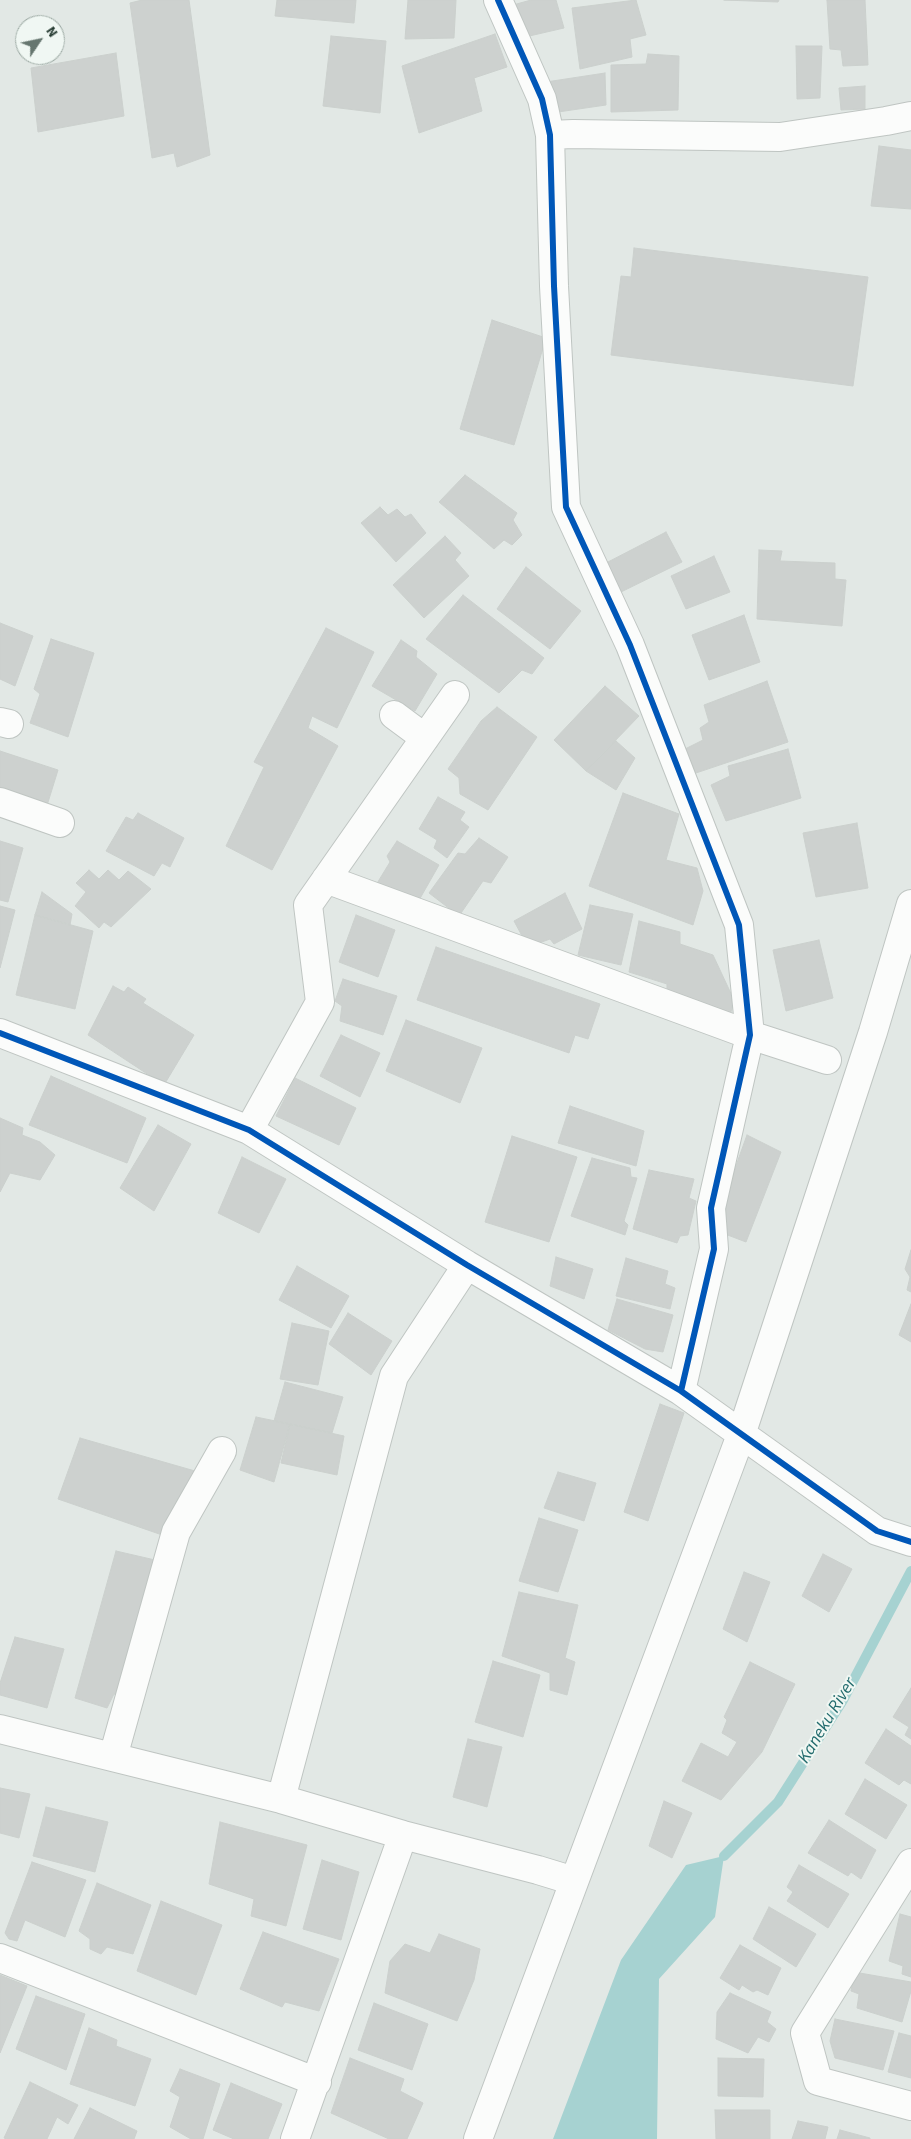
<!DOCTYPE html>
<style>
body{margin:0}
#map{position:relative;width:911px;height:2139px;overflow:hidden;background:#e2e8e5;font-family:"Source Sans 3",sans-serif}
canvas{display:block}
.north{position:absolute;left:15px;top:15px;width:50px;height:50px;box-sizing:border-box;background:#f0f7f3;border:1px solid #9eaba5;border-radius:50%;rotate:56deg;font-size:14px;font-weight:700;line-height:20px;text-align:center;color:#23382f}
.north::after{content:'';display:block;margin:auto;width:18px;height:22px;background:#66766f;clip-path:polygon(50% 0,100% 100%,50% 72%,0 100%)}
</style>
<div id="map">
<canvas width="911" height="2139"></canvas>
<div class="north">N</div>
</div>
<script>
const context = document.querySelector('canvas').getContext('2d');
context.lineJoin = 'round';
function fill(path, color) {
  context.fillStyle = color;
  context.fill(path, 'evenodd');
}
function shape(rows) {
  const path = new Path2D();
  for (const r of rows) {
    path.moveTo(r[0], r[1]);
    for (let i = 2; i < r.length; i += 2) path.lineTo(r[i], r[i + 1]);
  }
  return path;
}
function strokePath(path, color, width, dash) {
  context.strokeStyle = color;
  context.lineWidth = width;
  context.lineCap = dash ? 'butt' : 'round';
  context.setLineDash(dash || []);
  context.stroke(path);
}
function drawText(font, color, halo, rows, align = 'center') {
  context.font = font + ' "Source Sans 3",sans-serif';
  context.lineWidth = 4;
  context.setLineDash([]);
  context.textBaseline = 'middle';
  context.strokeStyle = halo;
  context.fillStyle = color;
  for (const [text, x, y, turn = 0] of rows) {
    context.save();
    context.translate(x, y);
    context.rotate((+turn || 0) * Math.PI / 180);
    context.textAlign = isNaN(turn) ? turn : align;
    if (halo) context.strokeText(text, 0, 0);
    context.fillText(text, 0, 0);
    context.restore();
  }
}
const water = shape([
 [724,1856,715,1917,659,1979,657,2139,553,2139,621,1960,686,1865]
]);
const stream = shape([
 [724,1856,778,1802,843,1700,911,1571]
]);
const building = shape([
 [142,0,189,0,210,155,177,167,174,153,152,158,130,3,142,0],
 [277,0,356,0,354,23,275,16,277,0],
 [408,0,456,0,454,38,405,39,408,0],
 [531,0,556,0,564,28,525,37,513,5,531,0],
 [636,0,646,35,630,39,632,57,580,69,572,8,636,0],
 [724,0,779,0,778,2,724,0],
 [827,0,865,0,868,65,843,66,841,50,830,49,827,0],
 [495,34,507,67,474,78,482,111,419,133,402,66,495,34],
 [331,36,386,41,380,113,323,106,331,36],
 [796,46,822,46,820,98,797,99,796,46],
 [116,53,124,116,38,132,31,68,116,53],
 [648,54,679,56,678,110,611,112,611,65,646,64,648,54],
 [605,73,606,105,558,112,546,82,605,73],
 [865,86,865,109,841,110,839,88,865,86],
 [879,146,911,150,911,209,871,206,879,146],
 [634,248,868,277,853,386,611,355,621,276,631,277,634,248],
 [492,320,546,338,514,445,460,429,492,320],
 [465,475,517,513,513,520,522,535,512,545,504,540,494,549,439,502,465,475],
 [380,507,388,515,397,509,405,517,411,514,426,533,396,562,361,523,380,507],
 [666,532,682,562,621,592,606,563,666,532],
 [445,536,461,553,455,560,469,576,424,618,393,585,445,536],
 [759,550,782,551,780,561,835,563,835,579,846,580,842,626,757,619,759,550],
 [714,556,730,592,686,609,671,576,714,556],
 [526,567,581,611,550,649,497,609,526,567],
 [463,595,544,658,532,674,522,670,499,693,426,639,463,595],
 [744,615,760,662,709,680,692,635,744,615],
 [0,623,33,636,15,686,0,679,0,623],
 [326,628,374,652,337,728,312,716,308,728,338,746,272,870,226,846,264,767,254,762,326,628],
 [51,639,94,653,68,737,30,723,40,694,34,689,51,639],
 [401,640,417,651,416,657,437,674,415,711,372,686,401,640],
 [767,681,788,742,693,774,685,749,703,740,700,728,709,722,704,705,767,681],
 [605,686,639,716,586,771,554,740,605,686],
 [497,707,537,737,488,810,460,794,459,778,448,769,481,721,497,707],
 [616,741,635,758,616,790,586,771,616,741],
 [788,749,801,798,726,821,711,785,730,776,728,766,788,749],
 [0,751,58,770,45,812,0,799,0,751],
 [623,793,679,814,666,860,697,868,703,891,693,925,589,886,623,793],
 [438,797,465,812,460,820,469,827,447,858,434,848,437,840,419,829,438,797],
 [138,813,184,838,170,867,162,863,154,876,106,851,126,817,133,820,138,813],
 [857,823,868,888,816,897,803,833,857,823],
 [479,838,508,857,491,883,483,881,459,916,429,893,458,853,465,854,479,838],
 [0,841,23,848,8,902,0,900,0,841],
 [397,841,439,865,414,909,376,885,390,862,387,856,397,841],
 [89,870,99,879,108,870,119,880,128,871,151,889,111,927,104,922,99,928,75,906,86,892,76,883,89,870],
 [42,892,72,914,70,925,35,915,42,892],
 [565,893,582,929,554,944,550,939,528,947,514,921,565,893],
 [590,905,633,914,621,965,578,955,590,905],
 [0,906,15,910,0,968,0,906],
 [35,915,93,931,75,1009,16,995,35,915],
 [356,915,395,930,378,977,339,962,356,915],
 [639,921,680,932,680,944,713,955,734,1000,730,1016,667,996,667,984,629,972,639,921],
 [819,940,833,998,786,1011,773,950,819,940],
 [436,947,600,1004,588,1039,575,1035,569,1053,417,1000,436,947],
 [343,979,397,996,383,1035,340,1021,342,1006,335,1001,343,979],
 [113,986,124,992,128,987,146,999,143,1003,194,1035,164,1085,88,1035,113,986],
 [406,1020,482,1048,460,1103,386,1071,406,1020],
 [341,1035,380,1053,360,1097,320,1076,341,1035],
 [51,1076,146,1118,127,1163,29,1125,51,1076],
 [295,1078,356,1108,339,1145,276,1116,295,1078],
 [570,1106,644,1131,636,1166,558,1143,570,1106],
 [0,1118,23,1128,22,1135,40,1142,55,1155,40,1180,10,1173,0,1192,0,1118],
 [158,1125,191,1144,154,1211,120,1188,158,1125],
 [747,1135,781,1152,746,1242,725,1234,719,1213,747,1135],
 [512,1136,577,1157,549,1242,485,1222,512,1136],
 [242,1157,286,1179,259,1233,218,1213,242,1157],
 [592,1158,630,1168,631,1177,637,1178,624,1221,628,1225,625,1235,571,1216,592,1158],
 [649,1170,694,1179,689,1198,696,1201,688,1235,680,1236,677,1243,633,1229,649,1170],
 [911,1250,911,1292,907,1290,910,1277,905,1269,911,1250],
 [556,1257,593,1269,584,1299,550,1286,556,1257],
 [626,1258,668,1271,665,1284,675,1288,670,1309,616,1296,626,1258],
 [297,1266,349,1296,331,1328,279,1300,297,1266],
 [617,1299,673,1315,663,1352,645,1349,608,1330,617,1299],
 [911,1304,911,1342,899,1335,911,1304],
 [348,1313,392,1341,371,1375,329,1344,348,1313],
 [292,1323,329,1331,318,1385,280,1379,292,1323],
 [285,1382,343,1397,332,1433,274,1421,285,1382],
 [660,1404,684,1413,648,1521,624,1512,660,1404],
 [256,1417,290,1424,274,1482,240,1470,256,1417],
 [290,1424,344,1436,337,1475,281,1463,290,1424],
 [80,1438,202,1473,194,1498,179,1497,168,1537,58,1499,80,1438],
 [558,1472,596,1483,584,1521,544,1508,558,1472],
 [539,1518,578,1530,558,1592,519,1581,539,1518],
 [116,1551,168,1563,132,1698,114,1694,107,1708,75,1698,116,1551],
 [823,1554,852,1569,829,1612,802,1596,823,1554],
 [744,1572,770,1582,747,1642,723,1629,744,1572],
 [519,1592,578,1605,565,1658,575,1662,567,1695,550,1690,550,1673,502,1656,519,1592],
 [15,1637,64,1649,47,1708,0,1695,0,1683,15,1637],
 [493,1661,540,1675,523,1737,475,1722,493,1661],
 [750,1662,795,1684,762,1752,721,1800,682,1781,701,1743,728,1757,737,1742,722,1733,727,1720,724,1717,750,1662],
 [911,1688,911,1739,905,1735,909,1727,893,1717,911,1688],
 [886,1729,911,1746,911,1784,904,1780,899,1785,865,1763,886,1729],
 [468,1739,502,1747,487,1807,453,1797,468,1739],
 [865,1779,907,1805,886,1839,845,1814,865,1779],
 [0,1788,30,1794,19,1838,0,1833,0,1788],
 [664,1801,692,1813,672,1858,649,1846,664,1801],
 [46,1807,108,1822,95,1872,33,1856,46,1807],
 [829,1820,876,1850,861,1879,851,1872,848,1876,808,1853,829,1820],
 [220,1822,307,1845,286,1926,251,1916,254,1899,209,1884,220,1822],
 [322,1860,359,1872,341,1940,303,1929,322,1860],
 [32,1862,86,1880,65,1937,25,1920,17,1941,9,1939,5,1933,32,1862],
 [799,1865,849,1894,828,1928,787,1901,793,1892,787,1887,799,1865],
 [97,1883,151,1905,133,1954,107,1947,101,1954,90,1949,90,1939,79,1931,97,1883],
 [161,1901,222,1925,196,1995,137,1971,161,1901],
 [769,1907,816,1934,796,1967,753,1939,769,1907],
 [900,1914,911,1917,911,1977,902,1974,903,1966,889,1961,900,1914],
 [263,1932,339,1959,319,2011,285,2002,282,2007,240,1989,263,1932],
 [439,1934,480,1949,474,1980,457,2021,385,1993,390,1961,405,1944,430,1953,439,1934],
 [740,1945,781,1968,768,1995,757,1990,753,1992,742,1985,739,1990,720,1978,740,1945],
 [854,1972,911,1982,911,1991,902,2022,857,2008,859,1994,851,1991,854,1972],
 [0,1975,27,1986,0,2053,0,1975],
 [730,1993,771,2012,767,2022,776,2029,769,2042,758,2037,748,2053,716,2039,717,2012,730,1993],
 [36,1996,85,2014,66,2070,16,2049,36,1996],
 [374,2003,428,2024,412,2070,358,2050,374,2003],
 [835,2019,894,2031,883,2070,835,2058,830,2041,835,2019],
 [89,2028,117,2040,116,2046,151,2059,135,2106,70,2084,89,2028],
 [899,2033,911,2036,911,2078,888,2072,899,2033],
 [350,2058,404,2079,400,2091,423,2103,407,2139,389,2139,331,2113,350,2058],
 [718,2058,764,2059,763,2097,718,2096,718,2058],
 [180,2069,220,2084,203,2139,191,2139,170,2127,180,2097,170,2091,180,2069],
 [30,2082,78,2105,68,2124,57,2117,47,2139,7,2139,4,2138,30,2082],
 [231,2083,282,2104,268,2139,234,2139,213,2130,231,2083],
 [90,2108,137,2131,134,2139,74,2139,90,2108],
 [715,2110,770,2110,770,2139,716,2139,715,2110],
 [798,2121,828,2127,825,2139,792,2139,798,2121],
 [840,2130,870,2138,870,2139,837,2139,840,2130]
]);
const minor = shape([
 [498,0,542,99,550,135,554,286,566,507,630,645,739,925,750,1035,711,1208,714,1249,681,1391],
 [550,135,573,134,780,137,886,121,911,116],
 [394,715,425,738],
 [0,722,9,724],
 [0,802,60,823],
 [326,879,750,1035,827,1060],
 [0,1033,249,1130,467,1265,681,1391,877,1531,911,1542],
 [249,1130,320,1002,308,905,455,695],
 [0,1729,281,1799,403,1835,538,1870,574,1881],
 [113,1757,176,1532,222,1451],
 [281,1799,394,1376,467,1265],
 [911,1863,805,2033,818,2081,911,2106],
 [0,1958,317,2082],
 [295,2139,403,1835],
 [478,2139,741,1435,873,1032,911,904]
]);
const cycleway = shape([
 [498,0,542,99,550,135,554,286,566,507,630,645,739,925,750,1035,711,1208,714,1249,681,1391],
 [0,1033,249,1130,467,1265,681,1391,877,1531,911,1542]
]);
const waterNames = [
 ["Kaneku River",828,1721,-59]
];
fill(water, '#a6d2d1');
strokePath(stream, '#a6d2d1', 10);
fill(building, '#cdd1cf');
strokePath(building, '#cbd0cd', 1);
strokePath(minor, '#bfc5c2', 30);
strokePath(minor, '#fbfcfb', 28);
strokePath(cycleway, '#0057b8', 6);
drawText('italic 18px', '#236c6e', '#f0f7f3', waterNames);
</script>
